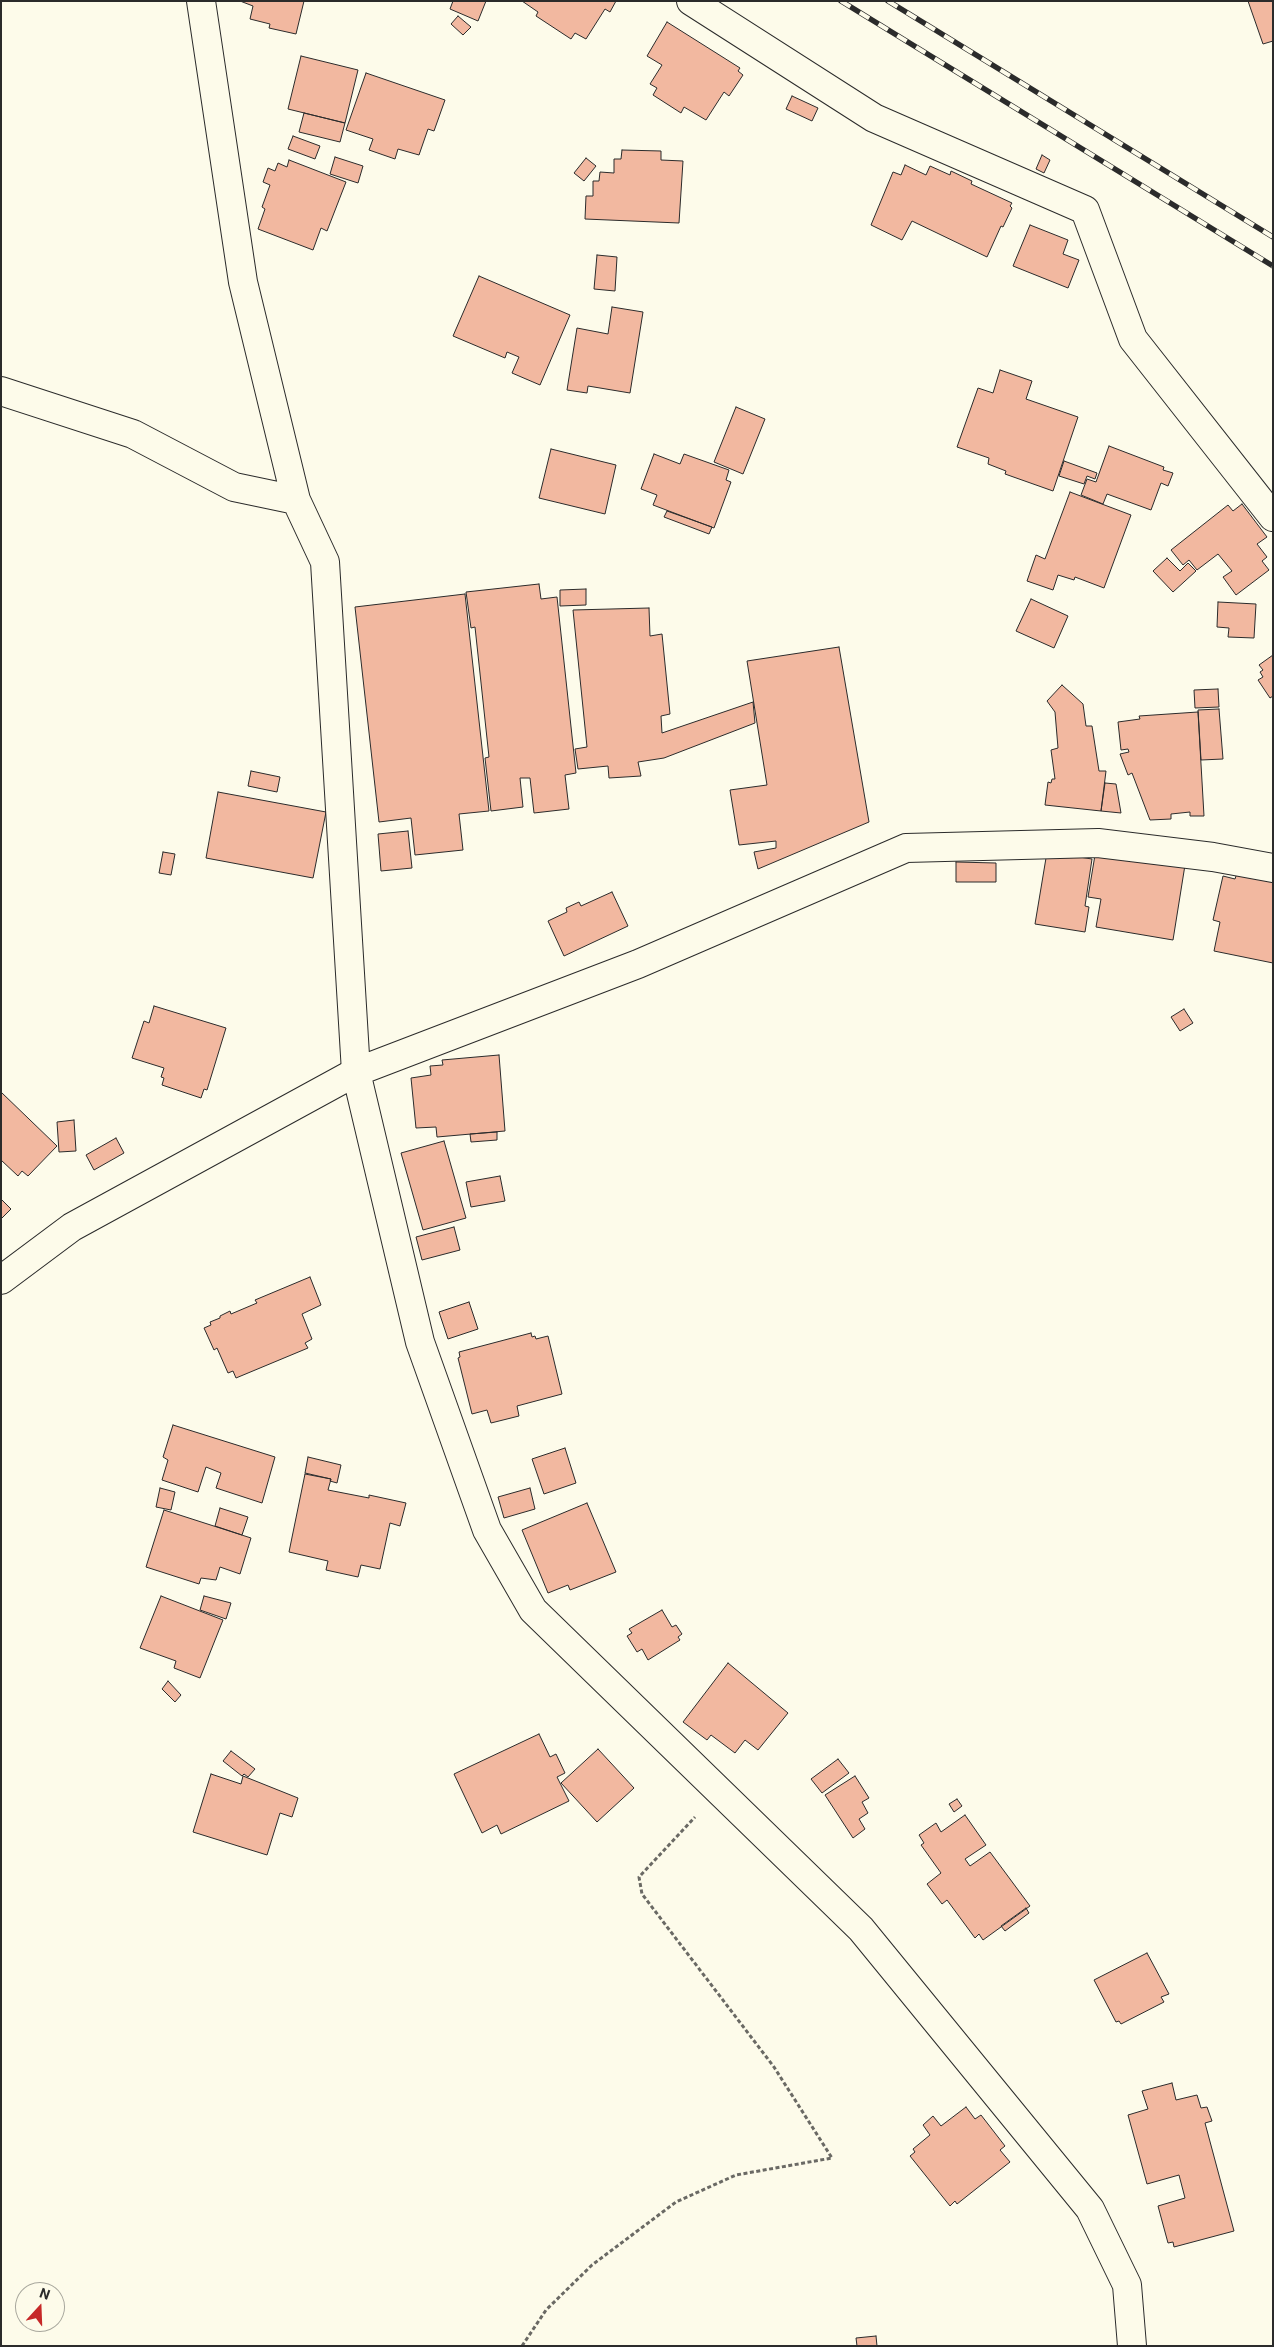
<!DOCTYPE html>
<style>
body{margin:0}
#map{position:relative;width:1274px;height:2347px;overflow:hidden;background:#fdfbea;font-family:Roboto,sans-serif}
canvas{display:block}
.frame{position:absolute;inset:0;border:2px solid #2b2b2b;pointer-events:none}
.north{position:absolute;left:15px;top:2282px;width:50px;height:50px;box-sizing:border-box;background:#fdfbea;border:1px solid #a9a89e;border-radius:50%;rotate:20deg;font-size:14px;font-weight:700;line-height:20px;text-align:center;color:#2b2b2b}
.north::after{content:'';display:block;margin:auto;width:18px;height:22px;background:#c62828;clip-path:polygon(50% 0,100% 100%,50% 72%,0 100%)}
</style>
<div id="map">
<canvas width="1274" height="2347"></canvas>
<div class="frame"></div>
<div class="north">N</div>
</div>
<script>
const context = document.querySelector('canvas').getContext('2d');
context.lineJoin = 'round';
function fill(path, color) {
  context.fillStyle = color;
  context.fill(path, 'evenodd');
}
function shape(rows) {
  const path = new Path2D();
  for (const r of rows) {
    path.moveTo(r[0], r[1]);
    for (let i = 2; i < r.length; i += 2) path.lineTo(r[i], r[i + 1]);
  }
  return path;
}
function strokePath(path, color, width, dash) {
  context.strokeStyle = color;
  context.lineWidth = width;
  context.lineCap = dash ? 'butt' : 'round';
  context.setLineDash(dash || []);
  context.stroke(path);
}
const building = shape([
 [240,1,304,1,296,34,269,28,270,24,250,19,253,6,240,1],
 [453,1,486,1,478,21,450,9,453,1],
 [522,1,616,1,610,12,605,9,586,39,575,33,571,39,536,16,538,12,522,1],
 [1248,1,1273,1,1273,41,1263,44,1248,1],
 [458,16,471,27,463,35,451,24,458,16],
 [667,22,740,68,738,71,743,75,729,96,724,92,706,120,684,107,681,113,653,95,657,88,650,84,662,65,647,56,667,22],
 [301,56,358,70,345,123,288,109,301,56],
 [366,73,445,100,434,131,428,129,419,155,398,149,395,159,369,150,373,139,346,130,366,73],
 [792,96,818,108,812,121,786,109,792,96],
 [304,113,345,123,340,142,299,132,304,113],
 [293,136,320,146,315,159,288,149,293,136],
 [622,150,661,151,661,160,683,161,679,223,585,219,586,196,593,196,593,181,599,181,600,172,614,173,614,159,621,159,622,150],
 [1042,155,1050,160,1044,173,1036,169,1042,155],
 [335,157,363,166,358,183,330,174,335,157],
 [586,158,596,166,584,181,574,173,586,158],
 [289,160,346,182,327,231,321,228,313,250,258,229,265,209,262,207,270,185,263,182,268,168,275,171,278,163,287,167,289,160],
 [905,165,926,175,930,166,950,175,951,171,972,181,971,184,1012,203,1010,206,1012,208,1003,227,1001,226,987,257,912,221,902,240,871,225,893,172,901,175,905,165],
 [1030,225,1068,240,1063,254,1079,260,1068,288,1013,266,1030,225],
 [597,255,617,257,615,291,594,289,597,255],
 [479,276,570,315,540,385,512,373,519,357,507,352,505,358,453,336,479,276],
 [612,307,643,312,630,393,588,386,587,393,567,390,577,328,608,334,612,307],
 [1000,370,1032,381,1026,399,1078,417,1053,491,1005,474,1006,471,988,464,989,458,957,447,978,388,993,393,1000,370],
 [736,407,765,419,743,474,714,462,736,407],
 [1109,446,1164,467,1163,470,1173,473,1168,486,1161,483,1151,510,1107,494,1103,504,1081,495,1087,479,1096,482,1109,446],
 [551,449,616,465,605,514,539,498,551,449],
 [654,454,680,464,684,454,729,470,726,480,731,482,714,528,653,505,657,495,641,489,654,454],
 [1064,461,1097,473,1095,479,1087,476,1084,484,1059,476,1064,461],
 [1070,492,1131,515,1104,588,1075,577,1074,580,1058,575,1053,590,1027,581,1036,555,1045,559,1070,492],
 [1242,504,1267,537,1257,544,1267,557,1262,561,1269,570,1236,595,1223,577,1232,571,1218,554,1197,570,1189,560,1183,565,1171,550,1228,505,1233,511,1242,504],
 [667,511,712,527,709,534,664,517,667,511],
 [1167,558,1180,571,1188,563,1196,571,1173,592,1153,571,1167,558],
 [539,584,541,599,557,597,576,773,565,775,569,809,534,813,530,778,520,778,523,807,491,811,485,758,489,757,475,627,471,628,466,592,539,584],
 [586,589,586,605,560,606,560,590,586,589],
 [465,594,489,811,459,814,463,850,415,855,411,818,379,822,355,607,465,594],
 [1031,599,1068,616,1054,648,1016,631,1031,599],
 [1218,602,1256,604,1254,638,1228,637,1229,628,1217,627,1218,602],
 [649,608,650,636,662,634,670,714,661,716,662,733,753,702,755,723,664,758,638,762,641,776,609,778,608,766,578,769,575,749,587,747,573,610,649,608],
 [839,647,869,822,758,869,754,852,776,848,776,841,739,845,730,790,767,785,747,661,839,647],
 [1273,655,1273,696,1270,698,1258,680,1263,677,1260,672,1263,670,1259,665,1273,655],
 [1062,685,1083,704,1086,726,1092,726,1099,771,1106,771,1101,811,1045,805,1048,782,1051,783,1052,779,1055,779,1051,750,1058,748,1055,712,1047,701,1062,685],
 [1218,689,1219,707,1195,708,1194,690,1218,689],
 [1219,709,1223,759,1201,760,1198,710,1219,709],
 [1198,712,1204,816,1190,816,1190,812,1171,814,1171,819,1150,820,1132,773,1128,775,1120,754,1129,752,1128,749,1121,750,1118,722,1140,719,1139,716,1198,712],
 [251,771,280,777,277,792,248,786,251,771],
 [1105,783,1116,784,1121,813,1101,811,1105,783],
 [218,792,326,812,313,878,206,858,218,792],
 [408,831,412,868,381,871,378,834,408,831],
 [163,852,175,854,171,875,159,873,163,852],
 [1047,852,1092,859,1085,906,1089,907,1085,932,1035,924,1047,852],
 [1095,855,1127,860,1127,858,1185,865,1173,940,1096,927,1101,899,1088,897,1095,855],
 [956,862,996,863,996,882,956,882,956,862],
 [1237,873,1273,880,1273,963,1214,951,1220,922,1213,920,1223,876,1235,879,1237,873],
 [612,892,628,926,564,956,548,921,567,912,566,908,579,902,581,906,612,892],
 [154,1006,226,1028,207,1090,204,1089,201,1098,162,1085,164,1078,161,1077,164,1068,132,1058,144,1021,149,1023,154,1006],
 [1184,1009,1193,1023,1180,1031,1171,1017,1184,1009],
 [499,1055,505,1131,437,1137,436,1127,416,1128,411,1078,431,1075,430,1066,443,1065,442,1060,499,1055],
 [1,1092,57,1146,28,1176,22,1171,18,1176,1,1160,1,1092],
 [74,1120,76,1151,59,1152,57,1122,74,1120],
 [497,1132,497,1140,471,1142,470,1134,497,1132],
 [116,1138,124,1153,94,1170,86,1155,116,1138],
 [444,1141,466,1218,423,1230,401,1153,444,1141],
 [500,1176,505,1201,471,1207,466,1182,500,1176],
 [1,1199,11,1209,1,1219,1,1199],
 [454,1227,460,1250,422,1260,416,1237,454,1227],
 [310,1277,321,1305,302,1314,312,1339,305,1343,308,1348,236,1378,233,1371,228,1373,217,1348,214,1350,204,1328,211,1325,210,1322,220,1318,220,1316,230,1311,231,1314,257,1303,255,1300,310,1277],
 [469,1302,478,1329,448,1339,439,1312,469,1302],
 [531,1333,532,1337,535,1336,536,1339,548,1336,562,1394,517,1406,519,1416,491,1423,487,1410,472,1414,458,1358,460,1357,459,1352,531,1333],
 [173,1425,275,1457,262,1503,216,1488,221,1473,206,1467,198,1492,162,1480,168,1460,163,1457,173,1425],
 [565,1448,576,1483,544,1494,532,1459,565,1448],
 [308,1457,341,1465,337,1483,330,1481,331,1479,305,1473,308,1457],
 [305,1474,331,1479,328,1490,369,1498,369,1495,406,1503,400,1526,390,1523,380,1569,361,1565,358,1577,326,1570,328,1561,289,1552,305,1474],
 [160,1488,175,1492,171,1510,156,1507,160,1488],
 [530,1488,535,1509,504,1518,498,1497,530,1488],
 [587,1503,616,1572,570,1590,568,1585,548,1593,522,1530,587,1503],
 [220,1508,248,1517,242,1535,215,1526,220,1508],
 [164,1510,251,1538,240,1574,220,1567,216,1580,201,1578,199,1584,146,1567,164,1510],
 [161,1596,223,1620,200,1678,174,1668,176,1661,140,1648,161,1596],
 [204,1596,231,1603,226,1619,200,1610,204,1596],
 [662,1610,672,1627,676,1625,682,1634,678,1637,680,1640,648,1660,642,1649,637,1652,627,1636,632,1633,629,1629,662,1610],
 [728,1663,788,1713,758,1750,745,1740,735,1753,711,1735,707,1740,683,1722,728,1663],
 [168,1681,181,1695,175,1702,162,1689,168,1681],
 [539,1734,550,1757,556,1754,565,1773,557,1777,569,1801,501,1834,497,1825,482,1833,454,1774,539,1734],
 [598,1749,634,1788,597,1822,561,1783,598,1749],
 [231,1751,255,1769,248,1777,244,1774,242,1776,223,1761,231,1751],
 [838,1759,849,1773,822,1793,811,1779,838,1759],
 [211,1774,241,1784,243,1776,298,1798,292,1817,280,1813,267,1855,193,1832,211,1774],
 [855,1776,869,1798,862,1802,868,1813,859,1819,865,1829,853,1838,825,1795,855,1776],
 [957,1799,962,1806,954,1812,949,1804,957,1799],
 [965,1815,986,1845,965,1859,970,1866,990,1852,1030,1906,983,1940,979,1934,975,1938,947,1900,942,1904,927,1884,941,1873,921,1845,924,1843,919,1835,936,1823,941,1832,965,1815],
 [1026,1908,1029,1913,1005,1931,1001,1926,1026,1908],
 [1147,1953,1169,1994,1161,1997,1164,2002,1121,2024,1119,2021,1116,2022,1094,1980,1147,1953],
 [1172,2083,1176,2100,1197,2095,1201,2108,1207,2107,1212,2121,1205,2123,1234,2231,1174,2247,1173,2242,1168,2243,1158,2206,1185,2198,1179,2175,1147,2184,1128,2115,1148,2109,1142,2091,1172,2083],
 [966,2107,975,2119,981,2115,1005,2146,1000,2150,1010,2162,957,2204,955,2201,950,2206,910,2156,915,2152,913,2149,930,2135,923,2125,933,2116,941,2126,966,2107],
 [876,2336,877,2346,857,2346,856,2338,876,2336]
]);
const path = shape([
 [522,2346,546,2310,592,2265,676,2202,736,2175,832,2158,774,2067,642,1894,639,1877,695,1817]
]);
const street = shape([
 [201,1,243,282,296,500,325,562,356,1072,420,1342,487,1530,533,1610,861,1929,1090,2209,1127,2285,1132,2346],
 [691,1,874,118,1085,210,1133,339,1273,517],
 [1,391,133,434,234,487,296,500],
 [356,1072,638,964,906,848,1098,843,1213,857,1273,868]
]);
const secondary = shape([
 [1,1280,72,1227,356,1072]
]);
const rail = shape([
 [841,1,1273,266],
 [888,1,1273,237]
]);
fill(building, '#f2b8a0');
strokePath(building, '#2b2b2b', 1);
strokePath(street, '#2b2b2b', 30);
strokePath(secondary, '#2b2b2b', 30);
strokePath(path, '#6a6964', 3, [4, 2.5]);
strokePath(street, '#fdfbea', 28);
strokePath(secondary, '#fdfbea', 28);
strokePath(rail, '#2b2b2b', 5.5);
strokePath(rail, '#fdfbea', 4, [11]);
</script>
